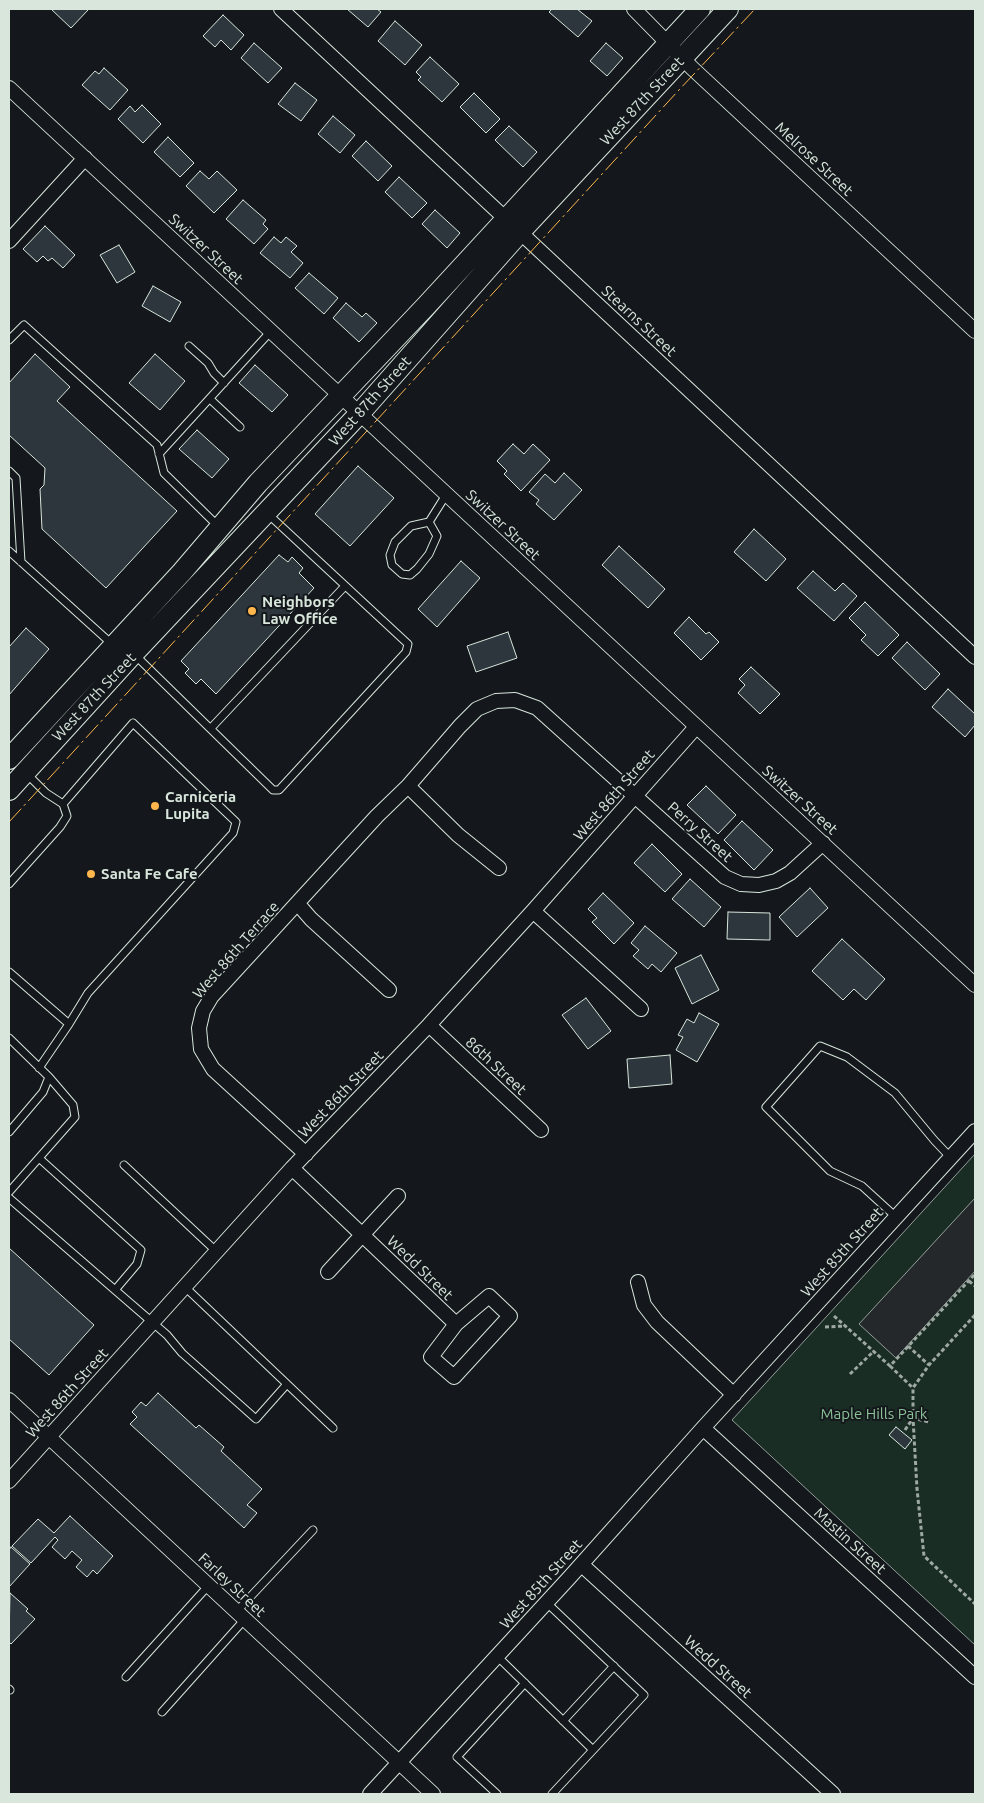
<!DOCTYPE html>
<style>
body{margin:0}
#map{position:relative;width:984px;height:1803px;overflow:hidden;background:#14181c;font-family:Ubuntu,sans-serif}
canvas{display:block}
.frame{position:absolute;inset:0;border:10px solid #d8e6dc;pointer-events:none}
</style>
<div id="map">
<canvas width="984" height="1803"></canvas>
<div class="frame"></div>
</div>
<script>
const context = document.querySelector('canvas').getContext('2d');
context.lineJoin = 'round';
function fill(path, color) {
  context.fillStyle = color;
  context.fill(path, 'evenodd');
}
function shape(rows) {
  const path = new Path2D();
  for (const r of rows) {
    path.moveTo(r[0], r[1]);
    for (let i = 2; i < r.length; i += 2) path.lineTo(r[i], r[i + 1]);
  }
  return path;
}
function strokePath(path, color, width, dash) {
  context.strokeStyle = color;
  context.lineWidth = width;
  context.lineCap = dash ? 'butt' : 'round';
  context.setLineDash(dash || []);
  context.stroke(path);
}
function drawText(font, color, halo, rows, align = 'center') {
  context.font = font + ' Ubuntu,sans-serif';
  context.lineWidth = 4;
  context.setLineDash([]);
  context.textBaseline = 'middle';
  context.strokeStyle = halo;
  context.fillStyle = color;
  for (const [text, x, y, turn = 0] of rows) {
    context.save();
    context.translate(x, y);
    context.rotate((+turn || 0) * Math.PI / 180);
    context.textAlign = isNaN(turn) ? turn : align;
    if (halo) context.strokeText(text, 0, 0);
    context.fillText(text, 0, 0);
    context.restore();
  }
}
const green = shape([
 [975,1154,975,1645,732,1420,975,1154]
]);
const parking = shape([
 [975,1198,975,1271,896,1358,859,1324,975,1198]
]);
const building = shape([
 [51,9,87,9,88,10,71,28,51,9],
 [347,9,377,9,381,12,368,27,347,9],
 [552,9,577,9,592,21,578,37,549,12,552,9],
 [223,15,244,35,231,50,221,40,215,47,203,36,223,15],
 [395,21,422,45,405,65,378,41,395,21],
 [254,43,282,68,268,83,241,58,254,43],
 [606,43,623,58,607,76,590,61,606,43],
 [430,57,459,84,442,102,418,80,421,77,416,72,430,57],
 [104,68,128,90,110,110,82,85,95,71,99,74,104,68],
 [295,83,317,100,301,121,278,104,295,83],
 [474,93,500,119,486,133,460,107,474,93],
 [142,105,161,124,143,143,118,119,130,106,135,112,142,105],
 [333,116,355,135,340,153,318,134,333,116],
 [509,126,537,152,523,167,495,140,509,126],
 [168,137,194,163,180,177,154,152,168,137],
 [366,141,392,166,378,181,352,156,366,141],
 [200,171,209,179,217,171,237,190,214,213,186,186,200,171],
 [399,177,427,203,412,218,385,192,399,177],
 [243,200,266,220,263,224,268,229,254,244,226,219,243,200],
 [435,210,460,233,447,248,422,224,435,210],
 [45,226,75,255,63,268,52,258,48,261,43,256,37,262,23,249,45,226],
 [274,237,281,243,286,237,297,246,291,252,303,263,290,278,260,253,274,237],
 [119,245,135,272,117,283,100,255,119,245],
 [309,273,338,298,324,314,295,288,309,273],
 [153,286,181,302,170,322,142,306,153,286],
 [346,303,362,317,366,313,377,323,359,342,333,318,346,303],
 [35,354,70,387,57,401,177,511,106,588,42,529,40,489,44,485,45,468,9,435,9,383,35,354],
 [155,354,185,381,160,410,129,383,155,354],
 [255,365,288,395,272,412,239,383,255,365],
 [197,430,229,459,212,478,179,449,197,430],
 [513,444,524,454,533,444,550,460,521,491,504,474,507,471,497,461,513,444],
 [358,466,394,498,350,546,315,514,358,466],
 [564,473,582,490,554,520,536,504,539,500,529,492,545,474,555,483,564,473],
 [754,529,786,559,766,581,734,552,754,529],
 [619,546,665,589,648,608,602,565,619,546],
 [279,555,288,562,292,557,303,568,299,573,314,588,216,694,201,679,196,684,185,673,189,669,181,661,279,555],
 [461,561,480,578,437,627,418,609,461,561],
 [813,571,835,591,843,583,857,596,834,621,797,588,813,571],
 [865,602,899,635,878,656,861,640,866,635,849,618,865,602],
 [689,617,706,634,709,632,719,642,701,660,674,633,689,617],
 [26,628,49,649,9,695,9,647,26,628],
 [508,632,517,658,476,672,467,646,508,632],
 [907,642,940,674,925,690,892,658,907,642],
 [751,667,780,694,760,714,738,693,745,685,739,679,751,667],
 [948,689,975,714,975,725,965,737,932,707,948,689],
 [706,786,736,815,718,834,687,805,706,786],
 [742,821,773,850,754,870,724,840,742,821],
 [652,844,682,874,665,892,634,863,652,844],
 [690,879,721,907,704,927,672,899,690,879],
 [810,888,828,908,797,937,779,917,810,888],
 [603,893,634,923,614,944,592,922,597,918,588,909,603,893],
 [728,912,770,913,770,940,727,939,728,912],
 [645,926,677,953,661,972,652,964,648,969,633,956,639,950,631,943,645,926],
 [842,939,885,979,866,1000,854,989,843,1000,812,971,842,939],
 [701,955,719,990,692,1004,675,968,701,955],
 [586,998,611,1031,588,1049,562,1015,586,998],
 [699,1013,719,1024,697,1062,676,1050,683,1037,678,1035,687,1019,694,1023,699,1013],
 [670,1055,672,1084,629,1088,627,1059,670,1055],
 [9,1248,94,1325,49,1375,9,1339,9,1248],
 [158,1393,196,1428,199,1425,224,1447,221,1451,262,1489,247,1505,257,1513,244,1528,130,1424,137,1417,132,1412,141,1402,146,1406,158,1393],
 [896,1427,912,1440,905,1449,889,1435,896,1427],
 [70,1516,113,1556,97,1574,93,1570,87,1577,76,1567,82,1560,72,1551,65,1559,52,1547,58,1540,55,1537,31,1563,12,1546,38,1519,54,1533,70,1516],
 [11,1547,30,1564,9,1587,9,1550,11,1547],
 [10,1593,28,1609,26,1611,35,1619,11,1644,9,1642,10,1593]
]);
const path = shape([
 [969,1281,975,1286],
 [975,1315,929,1365,913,1388,913,1418,917,1489,924,1556,975,1604],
 [834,1316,890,1366,975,1274],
 [825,1327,845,1326],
 [908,1346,929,1365],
 [890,1366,913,1388],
 [850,1374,874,1351],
 [905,1430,913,1418,929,1422]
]);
const service = shape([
 [9,340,24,325,157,445,164,473,219,527],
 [189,346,208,363,214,373,224,383],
 [210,399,240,427],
 [159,454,271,331],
 [9,471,16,478,21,562],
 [429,522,437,536,429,554,417,569,410,575,402,574,392,565,390,555,395,542,411,526,429,522,446,495],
 [9,551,113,645],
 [135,655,273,790,279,790,406,652,408,644,268,514],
 [211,728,345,586],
 [27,774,46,793,63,804],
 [9,884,60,827,67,816,63,804,133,723,236,822,233,833,88,993,69,1024],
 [9,972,69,1024,39,1068],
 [9,1038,49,1077,43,1092,9,1132],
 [39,1158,141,1250,137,1264,115,1290,167,1335,182,1353,256,1419,287,1384,185,1287],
 [124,1165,217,1252],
 [9,1192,75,1117,73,1105,49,1077],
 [9,1198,115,1290],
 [896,1217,862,1186,830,1171,766,1107,820,1046,847,1057,895,1093,934,1140,951,1158],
 [287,1384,333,1428],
 [547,1603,644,1695,593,1750],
 [237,1611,313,1530],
 [497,1656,593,1750,552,1794],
 [126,1677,209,1585],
 [9,1689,10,1690],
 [162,1712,245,1619],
 [563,1721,614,1666],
 [497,1794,457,1757,525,1683]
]);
const minor = shape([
 [281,9,975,657],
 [634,9,692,68,975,331],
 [9,88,975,985],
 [9,241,85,158],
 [408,786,458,835,499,868],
 [298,904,311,919,389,990],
 [533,911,641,1009],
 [429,1025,541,1130],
 [306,1154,213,1069,201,1049,199,1028,203,1011,212,996,377,816,408,786,460,726,477,709,496,701,515,700,537,708,725,877,741,884,759,885,776,881,790,873,823,843],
 [292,1168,456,1324],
 [328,1272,398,1196],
 [638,1282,644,1305,657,1322,734,1395],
 [489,1296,510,1316,454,1377,431,1357,456,1324,489,1296],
 [9,1400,433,1794],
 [703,1428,975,1677],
 [9,1481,292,1168,429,1025,533,911,696,727],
 [582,1565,833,1794],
 [370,1794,569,1578,703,1428,975,1131]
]);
const secondary = shape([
 [9,759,182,572,258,483,425,307,700,9],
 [9,790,132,655,359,414,520,232,728,9]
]);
const power = shape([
 [9,822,678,91,755,9]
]);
const markers = [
 [252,611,5,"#ffb74d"],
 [155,806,5,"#ffb74d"],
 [91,874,5,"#ffb74d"]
];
const streetNames = [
 ["West 87th Street",642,101,-47],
 ["Melrose Street",814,159,43],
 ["Switzer Street",206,249,43],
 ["Stearns Street",639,321,43],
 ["West 87th Street",370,401,-48],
 ["Switzer Street",503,525,43],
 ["West 87th Street",94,697,-47],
 ["West 86th Street",614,795,-49],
 ["Switzer Street",800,800,42],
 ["Perry Street",700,832,42],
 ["West 86th Terrace",236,950,-49],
 ["86th Street",496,1066,43],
 ["West 86th Street",341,1094,-46],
 ["West 85th Street",842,1252,-48],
 ["Wedd Street",420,1268,44],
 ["West 86th Street",67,1393,-48],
 ["Mastin Street",850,1541,42],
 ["West 85th Street",541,1584,-48],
 ["Farley Street",232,1585,43],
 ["Wedd Street",718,1667,42]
];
const poiNames = [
 ["Neighbors",262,602],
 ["Law Office",262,619],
 ["Carniceria",165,797],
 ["Lupita",165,814],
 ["Santa Fe Cafe",101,874]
];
const parkNames = [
 ["Maple Hills Park",874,1414]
];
fill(green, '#1a2d24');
strokePath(green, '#939e99', 1);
fill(parking, '#24282b');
strokePath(parking, '#939e99', 1);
fill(building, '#2c363c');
strokePath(building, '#d8e6dc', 1);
strokePath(service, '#d8e6dc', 9);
strokePath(minor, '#d8e6dc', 16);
strokePath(secondary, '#d8e6dc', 22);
strokePath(path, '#9da8a2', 3, [4, 2.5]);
strokePath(service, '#14181c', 7);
strokePath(minor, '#14181c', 14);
strokePath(secondary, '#14181c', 20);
strokePath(power, '#ffb74d', 1, [18, 4, 2.5, 4]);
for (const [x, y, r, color] of markers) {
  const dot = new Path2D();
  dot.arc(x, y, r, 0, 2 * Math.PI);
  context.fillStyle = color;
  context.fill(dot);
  strokePath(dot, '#14181c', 2);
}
drawText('15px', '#d8e6dc', '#14181c', streetNames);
drawText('bold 15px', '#d8e6dc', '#14181c', poiNames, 'left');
drawText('15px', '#8ac095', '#14181c', parkNames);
</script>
